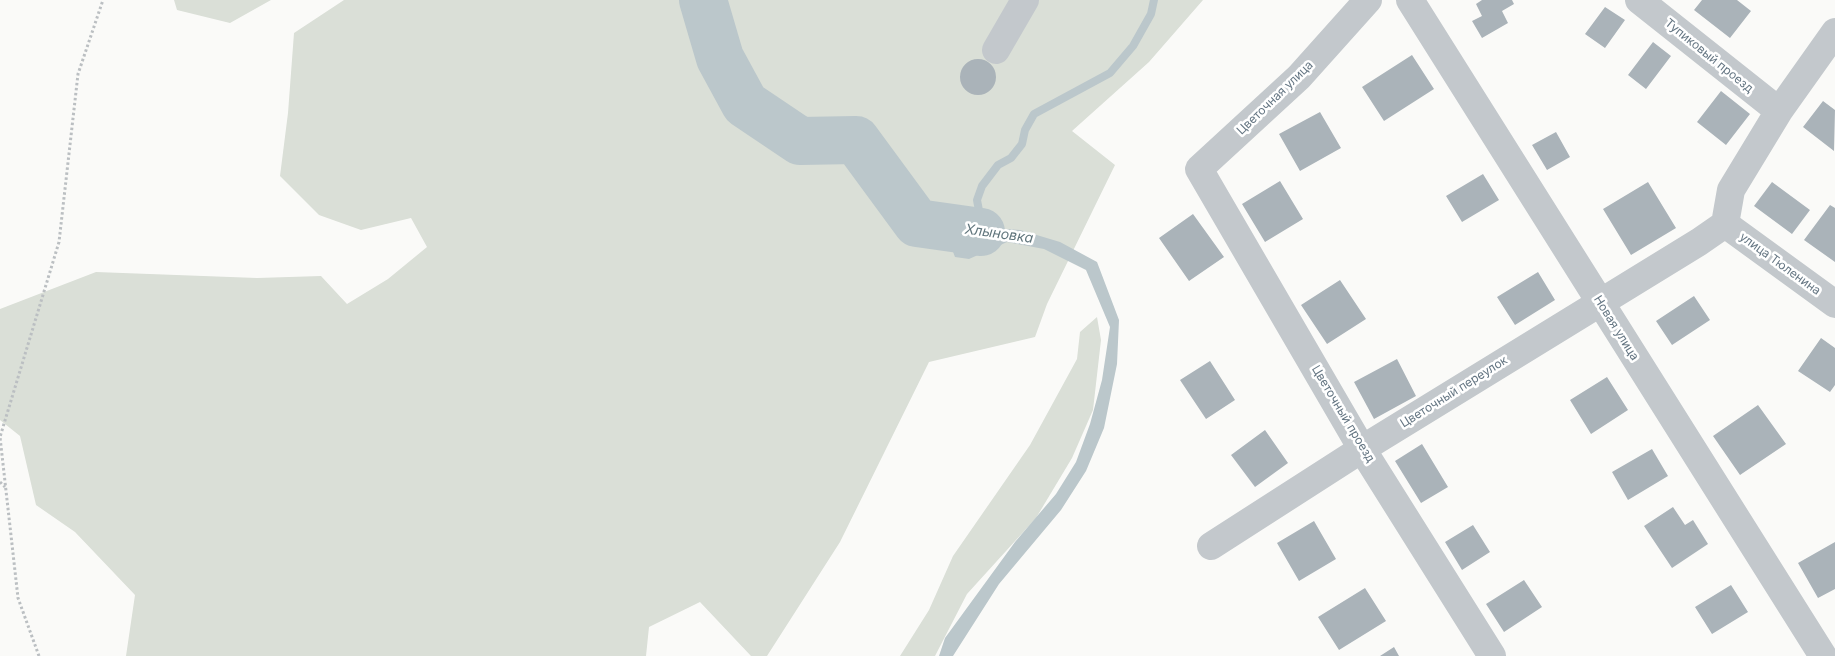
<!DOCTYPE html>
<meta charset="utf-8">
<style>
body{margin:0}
canvas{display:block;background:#fafaf8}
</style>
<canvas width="1835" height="656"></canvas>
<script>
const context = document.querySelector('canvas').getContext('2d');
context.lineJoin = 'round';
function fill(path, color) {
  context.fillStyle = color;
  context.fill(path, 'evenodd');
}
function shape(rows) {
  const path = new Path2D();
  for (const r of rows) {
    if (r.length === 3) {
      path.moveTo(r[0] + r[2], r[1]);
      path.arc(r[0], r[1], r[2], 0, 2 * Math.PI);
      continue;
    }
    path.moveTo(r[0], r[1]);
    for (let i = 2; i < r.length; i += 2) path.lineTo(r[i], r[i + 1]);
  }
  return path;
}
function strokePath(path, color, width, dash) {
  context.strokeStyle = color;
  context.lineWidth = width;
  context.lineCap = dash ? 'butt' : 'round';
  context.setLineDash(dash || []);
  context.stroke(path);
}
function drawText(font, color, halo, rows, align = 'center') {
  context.font = font + ' Inter,sans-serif';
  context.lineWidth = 5;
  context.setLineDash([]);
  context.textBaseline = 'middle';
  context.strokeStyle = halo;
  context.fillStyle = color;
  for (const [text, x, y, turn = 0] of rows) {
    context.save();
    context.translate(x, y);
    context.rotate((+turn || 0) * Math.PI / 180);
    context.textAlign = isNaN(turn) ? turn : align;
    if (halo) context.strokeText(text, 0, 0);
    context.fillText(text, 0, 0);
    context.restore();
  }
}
const green = shape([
 [174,0,271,0,230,23,177,10],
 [344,0,1203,0,1149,62,1072,131,1115,165,1047,304,1035,337,929,362,840,542,767,656,751,656,700,602,649,627,646,656,126,656,135,595,75,532,36,505,20,436,0,420,0,309,96,272,257,278,321,276,347,304,388,279,427,247,411,218,361,230,319,215,280,176,288,113,294,33],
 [1097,317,1101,340,1093,410,1072,458,1036,518,967,594,935,656,900,656,929,610,953,556,1030,445,1077,359,1080,332]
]);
const water = shape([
 [971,221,977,227,1020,230,1060,242,1097,262,1119,320,1117,364,1104,428,1086,471,1061,510,999,584,953,656,939,656,945,638,1015,542,1056,494,1076,462,1090,424,1102,380,1110,327,1086,270,1044,249,1007,242,969,259,955,257,950,244,956,238,917,223,945,225]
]);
const stream = shape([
 [983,232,977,200,982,186,998,165,1011,158,1022,144,1025,130,1034,114,1110,73,1133,46,1151,14,1154,0]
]);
const river = shape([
 [703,0,720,58,745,104,800,141,856,140,917,223,981,232]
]);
const building = shape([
 [1482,0,1512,0,1514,4,1502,11,1508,23,1482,38,1472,21,1482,16,1476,4],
 [1702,0,1737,0,1751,11,1730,38,1694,10],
 [1605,7,1625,20,1605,48,1585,34],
 [1653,42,1671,56,1646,89,1628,75],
 [1412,55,1434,89,1384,121,1362,87],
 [978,77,18],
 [1721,91,1750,114,1726,145,1697,122],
 [1823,101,1835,110,1834,151,1803,127],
 [1320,112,1341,148,1300,171,1279,134],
 [1556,132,1570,157,1547,170,1532,145],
 [1483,174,1499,200,1462,222,1446,196],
 [1280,181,1303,219,1265,242,1242,204],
 [1648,182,1676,228,1631,255,1603,209],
 [1772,182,1810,210,1792,234,1754,206],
 [1830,205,1835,208,1835,262,1804,240],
 [1193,214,1224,257,1189,281,1159,238],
 [1538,272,1555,300,1515,325,1497,297],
 [1340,280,1366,319,1327,344,1301,305],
 [1694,296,1710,320,1672,345,1656,321],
 [1821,338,1835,348,1835,385,1830,392,1798,371],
 [1397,359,1416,396,1374,419,1354,382],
 [1210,361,1235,400,1206,419,1180,380],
 [1607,377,1628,410,1591,434,1570,400],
 [1758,405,1786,444,1740,475,1713,436],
 [1265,430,1288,463,1255,487,1231,455],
 [1422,444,1448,487,1421,503,1395,461],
 [1652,449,1668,476,1628,500,1612,472],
 [1673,507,1685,525,1693,520,1708,544,1672,568,1644,526],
 [1314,521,1336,559,1299,581,1277,543],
 [1473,525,1490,552,1462,570,1445,542],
 [1835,542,1835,589,1818,598,1798,563],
 [1524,580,1542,607,1504,632,1486,604],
 [1731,585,1748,612,1712,634,1695,607],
 [1365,588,1386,621,1339,650,1318,617],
 [1394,647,1399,656,1380,656]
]);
const path = shape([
 [0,482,5,487],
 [39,656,18,598,0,437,59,242,78,74,103,0]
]);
const minor = shape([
 [1368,0,1299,77,1199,169,1362,449,1492,656],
 [1410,0,1823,656],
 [1639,0,1779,111],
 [996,50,1025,0],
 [1725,224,1835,304],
 [1211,546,1362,449,1699,242,1725,224,1731,190,1779,111,1835,32]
]);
const streetNames = [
 ["Тупиковый проезд",1709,56,39],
 ["Цветочная улица",1275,98,-44],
 ["улица Тюленина",1780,264,36],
 ["Новая улица",1616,328,58],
 ["Цветочный переулок",1454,392,-32],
 ["Цветочный проезд",1343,414,59]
];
const waterNames = [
 ["Хлыновка",999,234,8]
];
fill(green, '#dadfd7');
fill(water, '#bbc7cb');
strokePath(stream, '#bbc7cb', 8);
strokePath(river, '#bbc7cb', 48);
fill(building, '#aab3b9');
strokePath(path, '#bbbfc2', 3, [2.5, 2.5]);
strokePath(minor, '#c3c8cc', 28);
drawText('12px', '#657683', '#fff', streetNames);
drawText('italic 14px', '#60757c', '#fff', waterNames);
</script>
